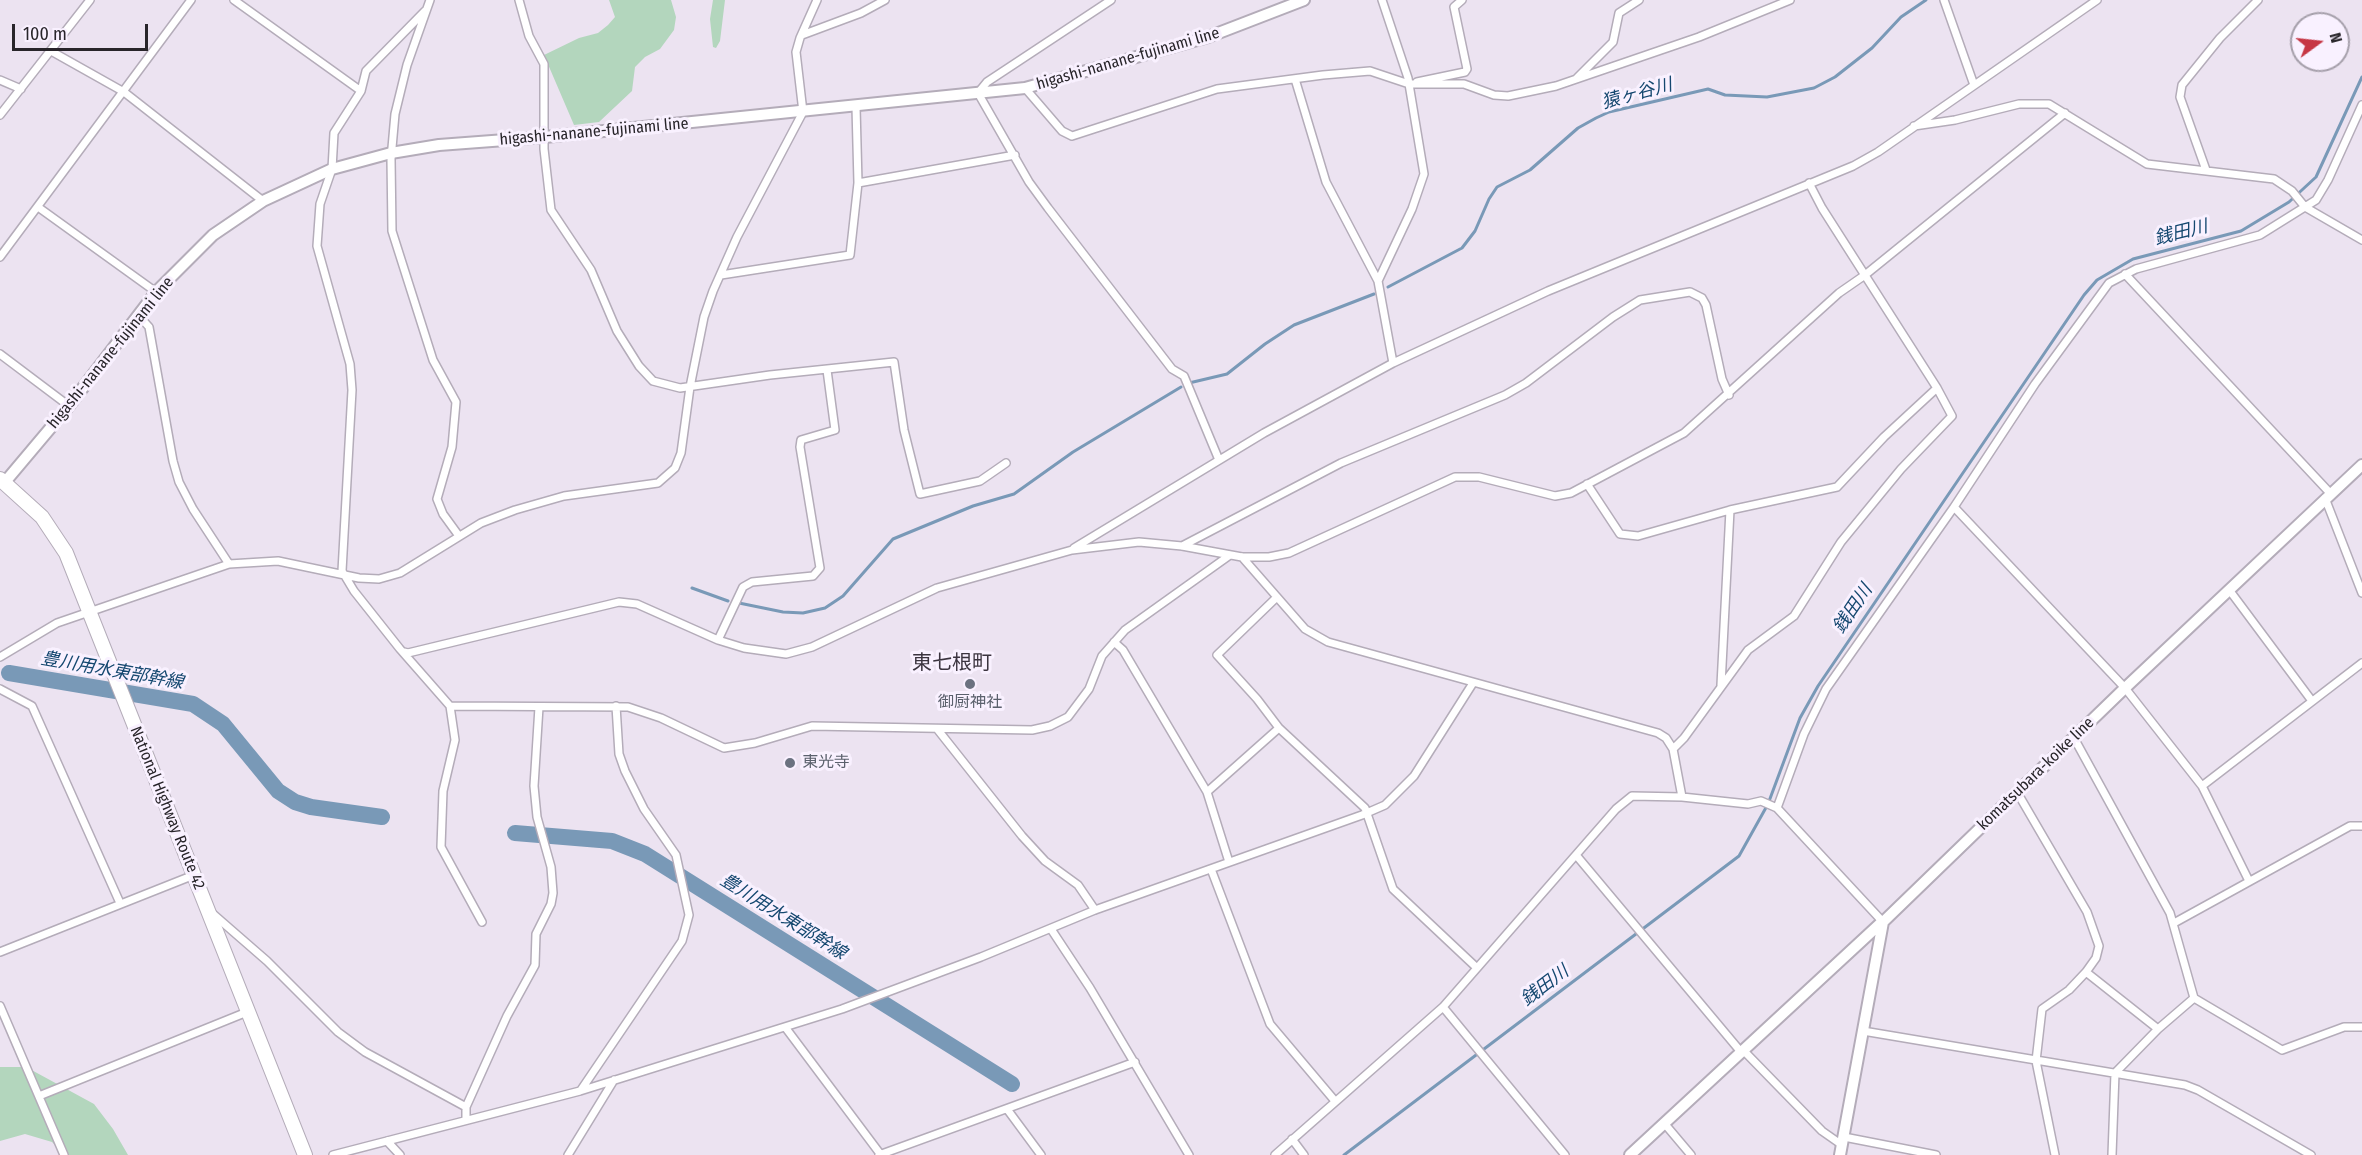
<!DOCTYPE html>
<meta charset="utf-8">
<style>
body{margin:0}
#map{position:relative;width:2362px;height:1155px;overflow:hidden;background:#ece3f1;font-family:"Fira Sans Condensed",sans-serif}
canvas{display:block}
.north{position:absolute;left:2290px;top:12px;width:60px;height:60px;box-sizing:border-box;background:#f9f1ff;border:2px solid #a59faa;border-radius:50%;rotate:75deg;font-size:16px;font-weight:700;line-height:24px;text-align:center;color:#28252a}
.north::after{content:'';display:block;margin:auto;width:21px;height:27px;background:#c63644;clip-path:polygon(50% 0,100% 100%,50% 72%,0 100%)}
.scale{position:absolute;left:12px;top:24px;width:136px;height:27px;box-sizing:border-box;border:3px solid #28252a;border-top:0;padding-left:8px;font-size:18px;line-height:21px;white-space:nowrap;color:#28252a;-webkit-text-stroke:4px #f9f1ff;paint-order:stroke}
</style>
<div id="map">
<canvas width="2362" height="1155"></canvas>
<div class="north">N</div>
<div class="scale">100 m</div>
</div>
<script>
const context = document.querySelector('canvas').getContext('2d');
context.lineJoin = 'round';
function fill(path, color) {
  context.fillStyle = color;
  context.fill(path, 'evenodd');
}
function shape(rows) {
  const path = new Path2D();
  for (const r of rows) {
    path.moveTo(r[0], r[1]);
    for (let i = 2; i < r.length; i += 2) path.lineTo(r[i], r[i + 1]);
  }
  return path;
}
function strokePath(path, color, width, dash) {
  context.strokeStyle = color;
  context.lineWidth = width;
  context.lineCap = dash ? 'butt' : 'round';
  context.setLineDash(dash || []);
  context.stroke(path);
}
function drawText(font, color, halo, rows, align = 'center') {
  context.font = font + ' "Fira Sans Condensed","Noto Sans JP",sans-serif';
  context.lineWidth = 6;
  context.setLineDash([]);
  context.textBaseline = 'middle';
  context.strokeStyle = halo;
  context.fillStyle = color;
  for (const [text, x, y, turn = 0] of rows) {
    context.save();
    context.translate(x, y);
    context.rotate((+turn || 0) * Math.PI / 180);
    context.textAlign = isNaN(turn) ? turn : align;
    if (halo) context.strokeText(text, 0, 0);
    context.fillText(text, 0, 0);
    context.restore();
  }
}
const green = shape([
 [609,0,671,0,676,17,674,30,660,49,645,57,635,67,632,91,599,122,574,125,544,55,579,38,598,33,608,25,615,17],
 [713,0,725,0,720,41,716,48,713,47,710,19],
 [0,1067,26,1067,94,1104,113,1129,128,1155,65,1155,52,1142,25,1134,0,1141]
]);
const stream = shape([
 [1388,287,1462,248,1475,231,1489,199,1497,187,1530,170,1578,128,1596,118,1609,112,1708,89,1725,95,1767,97,1814,88,1835,77,1872,48,1901,17,1926,0],
 [1189,383,1227,374,1265,344,1294,325,1374,294],
 [692,588,728,601],
 [739,603,783,612,803,613,825,608,843,596,893,539,973,506,1014,494,1073,452,1181,387],
 [1344,1155,1739,856,1768,804,1800,718,1818,686,2084,295,2097,280,2133,259,2241,231,2289,202,2316,177,2362,77]
]);
const river = shape([
 [9,673,193,704,223,724,278,791,295,802,311,807,382,817],
 [515,833,612,841,645,854,1012,1084]
]);
const street = shape([
 [234,0,361,91],
 [430,0,407,65,395,114,391,159,392,231,433,360,456,402,452,447,437,499,443,514,459,536],
 [519,0,529,36,544,64,544,149,551,210,591,270,617,331,639,366,653,381,680,388,770,375,894,362,904,430,920,494,980,481,1006,463],
 [1111,0,987,82,978,93,1029,182,1048,208,1172,369,1184,376,1219,460],
 [1944,0,1974,85],
 [425,11,366,71,361,91,334,133,332,169,320,204,317,246,350,364,352,390,342,571,354,591,400,649,450,706,455,740,443,791,441,847,482,922],
 [802,35,861,13,885,0],
 [51,51,124,92,263,201],
 [1577,78,1613,42,1619,13,1639,0],
 [1295,79,1326,182,1378,281,1393,363],
 [0,80,21,89],
 [1417,82,1465,72,1467,69,1454,7,1462,0],
 [1025,88,1062,131,1072,136,1217,89,1323,75,1370,71,1409,84,1464,84,1494,95,1508,96,1556,86,1699,37,1790,0],
 [0,115,90,0],
 [1914,126,1955,120,2019,104,2049,104,2147,164,2274,179,2292,191,2305,207,2362,240],
 [2206,170,2180,97,2182,85,2220,38,2258,0],
 [858,183,1015,155],
 [38,207,156,292],
 [0,257,191,0],
 [2125,274,2330,493],
 [721,275,850,255,858,183,856,107],
 [1378,281,1412,209,1424,174,1408,78,1382,0],
 [139,316,149,327,173,461,179,482,193,509,229,564],
 [0,354,69,406],
 [1587,484,1620,534,1638,536,1730,510,1837,487,1884,437,1937,388],
 [2325,498,2362,593],
 [1954,507,2035,384,2109,283,2136,269,2260,235,2316,200,2328,180,2362,105],
 [1182,546,1341,463,1505,395,1526,383,1613,317,1640,300,1690,292,1702,298,1706,305,1722,379,1729,395],
 [1074,548,1264,433,1393,363,1548,291,1853,166,1878,152,2097,0],
 [1242,557,1305,629,1328,642,1658,733,1666,738,1673,749,1682,797],
 [2230,591,2312,701],
 [1277,597,1217,655,1257,699,1279,728,1365,808,1393,889,1477,968],
 [718,640,743,587,752,582,813,576,820,568,800,447,801,440,835,430,827,370],
 [1114,642,1123,650,1207,792,1229,862],
 [404,652,408,653,619,602,637,604,718,640,744,648,786,654,812,647,937,588,1072,550,1139,542,1182,546,1242,557,1269,557,1289,553,1455,477,1479,477,1555,496,1571,493,1684,433,1839,293,1865,275,2065,113],
 [0,657,57,623,229,564,278,561,359,578,379,579,400,573,481,523,515,510,564,496,658,483,675,468,681,453,690,387,704,317,713,291,737,237,803,112,796,52,800,38,817,0],
 [1721,685,1730,510],
 [0,689,32,706,120,903],
 [450,706,628,707,661,718,724,748,755,743,812,726,1032,730,1050,726,1068,717,1089,689,1102,656,1125,630,1230,555],
 [938,730,1022,836,1045,861,1078,885,1095,910],
 [2074,738,2170,913,2194,998,2282,1050,2344,1027,2362,1027],
 [1673,749,1684,738,1748,650,1794,616,1841,542,1901,469,1952,416,1937,388,1822,208,1809,183],
 [2202,786,2362,663],
 [1207,792,1279,728],
 [2017,792,2087,912,2099,946,2096,958,2086,972,2069,990,2042,1009,2036,1061,2055,1155],
 [1777,808,1804,734,1826,689,1954,507,2125,688,2202,786,2249,881],
 [1576,855,1741,1052],
 [1211,869,1270,1024,1335,1101],
 [213,914,267,961,338,1032,365,1052,466,1107],
 [2174,923,2350,826,2362,826],
 [1051,929,1090,988,1189,1155],
 [0,952,194,875],
 [2086,972,2158,1029],
 [0,1006,64,1155],
 [1443,1007,1565,1155],
 [785,1027,881,1155],
 [1863,1031,2185,1085,2198,1090,2311,1155],
 [1743,1050,1822,1131,1842,1145],
 [581,1090,682,941,689,915,676,855,644,809,625,771,619,754,616,706],
 [39,1096,247,1012],
 [1007,1109,1041,1155],
 [466,1118,466,1107,507,1016,535,965,536,934,551,904,553,893,551,867,537,817,534,786,539,707],
 [1664,1123,1691,1155],
 [1844,1137,1936,1155],
 [1292,1139,1304,1155],
 [387,1141,400,1155],
 [333,1155,580,1091,842,1009,981,957,1095,910,1362,815,1385,805,1414,776,1473,683],
 [568,1155,614,1080],
 [879,1155,1135,1062],
 [1275,1155,1443,1007,1616,809,1632,796,1682,797,1748,804,1761,801,1777,808,1883,922],
 [2112,1155,2115,1073,2158,1029,2194,998]
]);
const secondary = shape([
 [5,482,69,406,156,292,213,235,263,201,332,169,391,153,439,145,545,137,1025,88,1208,37,1304,0],
 [1630,1155,1882,922],
 [1840,1155,1883,922,2125,688,2362,465]
]);
const highway = shape([
 [0,479,42,517,66,553,305,1155]
]);
const markers = [
 [970,684,6,"#6b7280"],
 [790,763,6,"#6b7280"]
];
const streetNames = [
 ["higashi-nanane-fujinami line",1128,59,-16],
 ["higashi-nanane-fujinami line",594,132,-5],
 ["higashi-nanane-fujinami line",111,353,-51],
 ["komatsubara-koike line",2036,774,-44],
 ["National Highway Route 42",167,808,68]
];
const worshipNames = [
 ["御厨神社",970,703],
 ["東光寺",802,763,"left"]
];
const waterNames = [
 ["猿ヶ谷川",1637,94,-15],
 ["銭田川",2181,233,-14],
 ["銭田川",1853,609,-56],
 ["豊川用水東部幹線",112,671,10],
 ["豊川用水東部幹線",783,917,32],
 ["銭田川",1545,986,-37]
];
const quarterNames = [
 ["東七根町",952,663]
];
fill(green, '#b3d6bd');
strokePath(stream, '#7999b7', 3);
strokePath(river, '#7999b7', 16);
strokePath(street, '#b4acb9', 10);
strokePath(secondary, '#b4acb9', 14);
strokePath(highway, '#b4acb9', 16);
strokePath(street, '#fff', 7);
strokePath(secondary, '#fff', 10);
strokePath(highway, '#fff', 14);
for (const [x, y, r, color] of markers) {
  const dot = new Path2D();
  dot.arc(x, y, r, 0, 2 * Math.PI);
  context.fillStyle = color;
  context.fill(dot);
  strokePath(dot, '#f9f1ff', 2);
}
drawText('16px', '#28252a', '#f9f1ff', streetNames);
drawText('16px', '#5b616d', '#f9f1ff', worshipNames);
drawText('italic 18px', '#154870', '#f9f1ff', waterNames);
drawText('20px', '#3b343f', '#f9f1ff', quarterNames);
</script>
